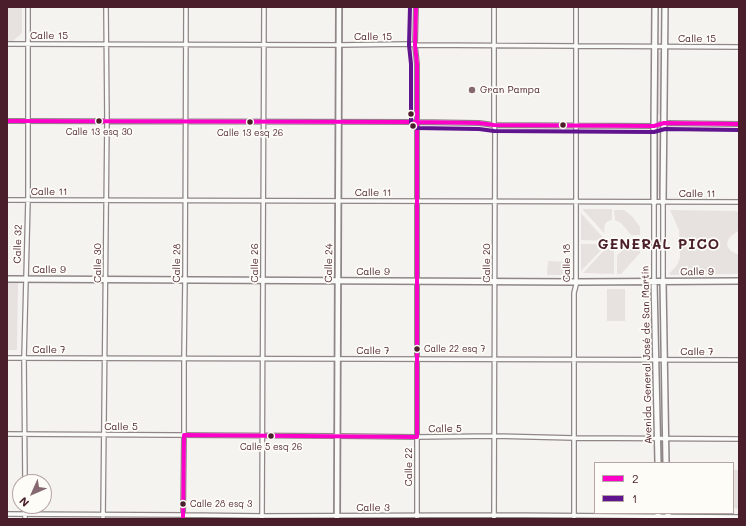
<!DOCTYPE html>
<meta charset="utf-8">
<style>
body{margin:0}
#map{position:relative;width:746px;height:526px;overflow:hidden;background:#f5f3f0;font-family:Mali,sans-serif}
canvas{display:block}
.frame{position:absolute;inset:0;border:8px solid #4a1f2b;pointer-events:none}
.legend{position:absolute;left:594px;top:462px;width:140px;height:52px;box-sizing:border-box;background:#fdfcf7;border:1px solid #b5a4a5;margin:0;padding:5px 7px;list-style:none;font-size:12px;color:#4a1f2b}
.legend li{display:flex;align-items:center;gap:8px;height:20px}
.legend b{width:20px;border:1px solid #b5a4a5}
.north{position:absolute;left:12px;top:474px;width:40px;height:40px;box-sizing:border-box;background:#fdfcf7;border:1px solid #b5a4a5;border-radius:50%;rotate:225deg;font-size:11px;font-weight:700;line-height:16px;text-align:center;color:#4a1f2b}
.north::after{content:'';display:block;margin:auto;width:14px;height:18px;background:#866970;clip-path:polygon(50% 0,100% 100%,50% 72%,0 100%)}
</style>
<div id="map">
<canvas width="746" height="526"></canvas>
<div class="frame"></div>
<ul class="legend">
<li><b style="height:5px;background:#fc02c8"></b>2</li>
<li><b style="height:5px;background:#60148e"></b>1</li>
</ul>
<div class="north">N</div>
</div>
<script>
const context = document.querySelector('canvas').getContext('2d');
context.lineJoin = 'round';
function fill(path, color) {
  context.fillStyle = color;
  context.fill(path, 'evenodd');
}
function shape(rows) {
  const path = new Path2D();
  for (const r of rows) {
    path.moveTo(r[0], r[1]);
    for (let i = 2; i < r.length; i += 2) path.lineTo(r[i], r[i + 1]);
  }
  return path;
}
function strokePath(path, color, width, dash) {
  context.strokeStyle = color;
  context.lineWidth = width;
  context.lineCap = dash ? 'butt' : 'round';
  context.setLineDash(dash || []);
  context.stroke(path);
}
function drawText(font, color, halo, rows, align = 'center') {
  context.font = font + ' Mali,sans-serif';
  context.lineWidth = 3.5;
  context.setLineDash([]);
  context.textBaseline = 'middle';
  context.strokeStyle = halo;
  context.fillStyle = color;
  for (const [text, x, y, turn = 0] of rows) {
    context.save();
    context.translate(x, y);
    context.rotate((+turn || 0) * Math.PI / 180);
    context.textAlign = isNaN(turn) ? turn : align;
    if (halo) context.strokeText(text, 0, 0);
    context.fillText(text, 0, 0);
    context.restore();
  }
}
const built = shape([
 [7,283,18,283,17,350,7,350]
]);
const green = shape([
 [7,7,22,7,22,33,12,42,7,42],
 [660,51,662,55,662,114,660,115,658,114,657,112,657,54,658,52],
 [658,132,661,132,661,194,659,195,657,195,656,192,656,135],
 [583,209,612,209,612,220,608,221,605,224,604,230,605,234,583,210],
 [614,210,624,210,632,216,640,227,640,235,631,235,621,223,615,220],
 [670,210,736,211,738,212,738,231,731,236,728,240,727,244,728,247,731,251,739,255,738,273,737,274,671,275,669,274,677,265,680,258,680,253,679,230],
 [581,213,606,241,581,240],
 [636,241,640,241,640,253,621,274,617,274,617,255,630,244],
 [581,244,607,244,581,271],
 [608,246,614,246,614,274,583,273],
 [548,261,567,262,567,272,564,275,547,275],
 [607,289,625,289,625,321,607,321],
 [733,470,739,470,739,509,733,508]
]);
const minor = shape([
 [416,7,415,45,417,64,417,519],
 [7,44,339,45,410,44,415,45,739,47],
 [7,121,417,122,479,123,494,125,654,126,664,123,739,124],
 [7,200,739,202],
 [654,202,654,282],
 [663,202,663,282],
 [7,358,739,360],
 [7,434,337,436,417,437,494,436,574,438,739,439],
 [25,482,24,358,28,200,28,7],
 [25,506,25,519],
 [7,514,183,515,262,516,494,515,739,517],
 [103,519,107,121,106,7],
 [183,519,184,435,184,358,185,280,186,7],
 [262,519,264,7],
 [494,519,495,132,494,125,494,7],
 [574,519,574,293,576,285,576,7]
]);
const tertiary = shape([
 [337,519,339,7]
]);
const secondary = shape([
 [654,202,654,126,655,7],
 [663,202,665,7],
 [7,279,576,282,739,281],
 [654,282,658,463],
 [663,282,666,463],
 [668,513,668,519],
 [658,519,658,513]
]);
const bus1 = shape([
 [7,121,417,122,479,123,494,125,654,126,664,123,739,124],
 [183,519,184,435,417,437,417,64,415,45,416,7]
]);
const bus2 = shape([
 [410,7,409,45,411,64,411,122,412,125,415,128,479,129,494,131,654,132,665,129,739,130]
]);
const markers = [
 [472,90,4,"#866970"],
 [411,114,3.5,"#4a1f2b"],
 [99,121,3.5,"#4a1f2b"],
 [250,122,3.5,"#4a1f2b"],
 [563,125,3.5,"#4a1f2b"],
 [413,126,3.5,"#4a1f2b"],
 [417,349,3.5,"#4a1f2b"],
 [271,436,3.5,"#4a1f2b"],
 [183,504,3.5,"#4a1f2b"]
];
const busNames = [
 ["Calle 13 esq 30",99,132],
 ["Calle 13 esq 26",250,133],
 ["Calle 22 esq 7",424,349,"left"],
 ["Calle 5 esq 26",271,447],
 ["Calle 28 esq 3",190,504,"left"]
];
const streetNames = [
 ["Calle 15",49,36],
 ["Calle 15",373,37],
 ["Calle 15",697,39],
 ["Calle 11",49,192],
 ["Calle 11",373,193],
 ["Calle 11",697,194],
 ["Calle 32",18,244,-88],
 ["Calle 30",98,263,-90],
 ["Calle 28",177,263,-89],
 ["Calle 26",255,263,-90],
 ["Calle 24",329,263,-89],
 ["Calle 20",487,263,-90],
 ["Calle 18",567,263,-90],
 ["Calle 9",49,270],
 ["Calle 9",373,272],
 ["Calle 9",697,272,-1],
 ["Calle 7",49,350],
 ["Calle 7",373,351],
 ["Calle 7",697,352],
 ["Avenida General José de San Martín",647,355,-91],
 ["Calle 5",121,427],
 ["Calle 5",445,429,-1],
 ["Calle 22",409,467,-90],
 ["Calle 3",373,508]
];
const poiNames = [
 ["Gran Pampa",480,90]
];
const districtNames = [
 ["GENERAL PICO",659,245]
];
fill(built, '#e7e2df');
fill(green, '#e7e2e0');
strokePath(minor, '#8f8687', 6);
strokePath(tertiary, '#8f8687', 8);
strokePath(secondary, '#8f8687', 8);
strokePath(minor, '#fafaf8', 3.5);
strokePath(tertiary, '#fafaf8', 4.5);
strokePath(secondary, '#fafaf8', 5);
strokePath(bus1, '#fc02c8', 4);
strokePath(bus2, '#60148e', 4);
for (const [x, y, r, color] of markers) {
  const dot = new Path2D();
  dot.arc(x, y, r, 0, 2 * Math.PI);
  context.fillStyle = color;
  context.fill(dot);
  strokePath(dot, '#fdfcf7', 1.5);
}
drawText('9px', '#4a1f2b', '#fdfcf7', busNames);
drawText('10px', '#4a1f2b', '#fdfcf7', streetNames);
drawText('10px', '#4a1f2b', '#fdfcf7', poiNames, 'left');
context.letterSpacing = '1px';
drawText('bold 14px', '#4a1f2b', '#fdfcf7', districtNames);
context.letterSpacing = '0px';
</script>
